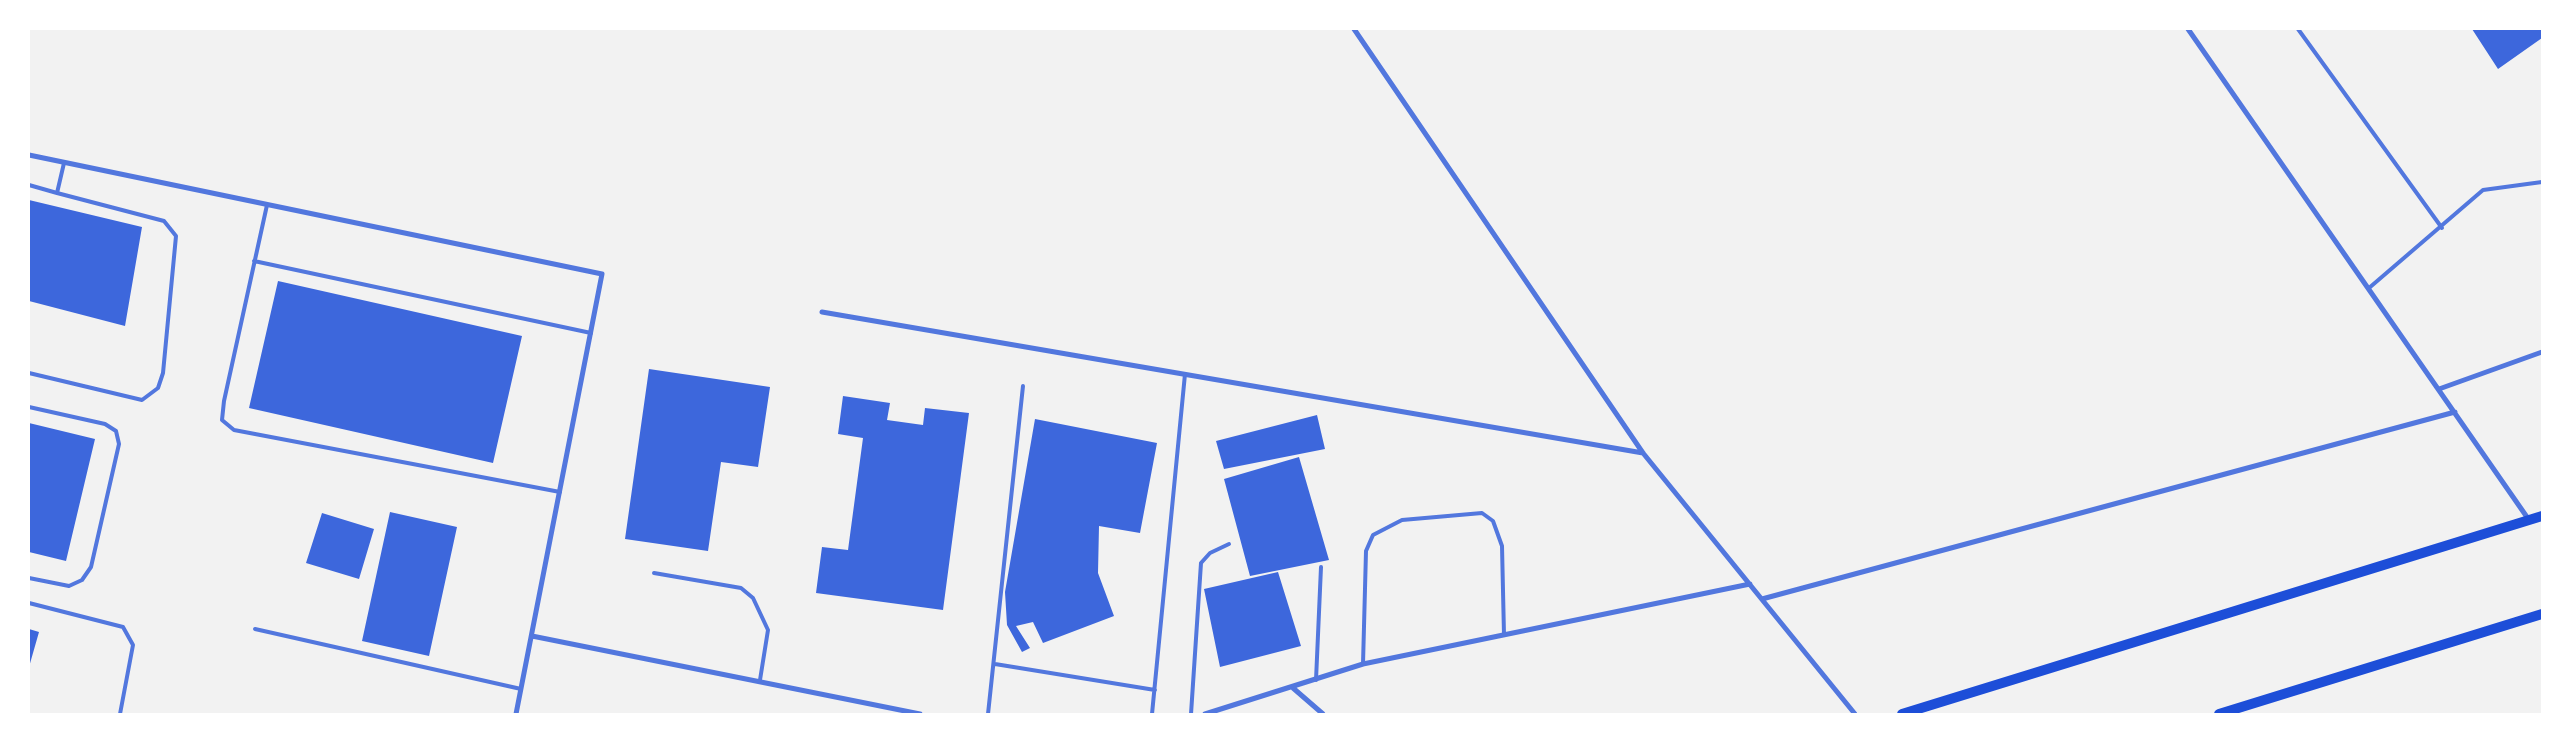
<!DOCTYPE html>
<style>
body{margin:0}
#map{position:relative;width:2571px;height:743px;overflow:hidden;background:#f2f2f2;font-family:Jost,sans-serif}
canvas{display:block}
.frame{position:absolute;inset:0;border:30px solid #fff;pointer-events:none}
</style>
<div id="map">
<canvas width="2571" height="743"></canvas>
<div class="frame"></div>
</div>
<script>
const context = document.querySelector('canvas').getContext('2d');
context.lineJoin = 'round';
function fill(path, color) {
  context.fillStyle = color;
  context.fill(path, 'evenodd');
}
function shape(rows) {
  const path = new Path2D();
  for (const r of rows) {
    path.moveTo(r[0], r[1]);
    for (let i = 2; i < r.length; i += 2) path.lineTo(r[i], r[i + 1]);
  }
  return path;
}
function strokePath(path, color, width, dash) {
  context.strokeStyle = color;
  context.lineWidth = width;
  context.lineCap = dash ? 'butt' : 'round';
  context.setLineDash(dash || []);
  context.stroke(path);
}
const building = shape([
 [2472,29,2542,29,2542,38,2498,69],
 [29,200,142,227,125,326,29,301],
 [278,281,522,336,493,463,249,408],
 [649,369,770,387,758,467,721,462,708,551,625,539],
 [843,396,890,403,887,420,923,425,925,408,969,413,943,610,816,593,822,547,848,550,863,438,838,434],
 [1317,415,1325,449,1224,469,1216,441],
 [1035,419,1157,443,1140,533,1099,526,1098,573,1114,616,1043,643,1033,622,1016,626,1030,648,1022,652,1007,625,1005,592],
 [29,423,95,439,66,561,29,552],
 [1299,457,1329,560,1250,576,1224,479],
 [390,512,457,527,429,656,362,641],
 [322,513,374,529,359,579,306,563],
 [1278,572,1301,646,1220,667,1204,589],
 [29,629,39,632,29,667]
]);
const service = shape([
 [2298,29,2442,228],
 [29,185,57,193,64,163],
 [267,205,224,401,222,420,234,430,560,492],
 [254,261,591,333],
 [2369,288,2483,190,2542,182],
 [29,373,142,400,158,388,163,373,176,236,164,221,57,193],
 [29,407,105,424,116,431,119,444,91,567,82,580,69,586,29,578],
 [654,573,741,588,753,598,768,630,760,680],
 [29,603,123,627,133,645,120,714],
 [255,629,521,689],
 [995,664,1155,690],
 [1363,664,1366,551,1373,535,1402,520,1482,513,1493,521,1502,546,1504,635],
 [1316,680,1321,567],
 [988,714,1023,386],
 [1152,714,1185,374],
 [1191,714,1201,563,1210,553,1229,544]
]);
const minor = shape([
 [1354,29,1643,453,1855,714],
 [2188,29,2529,520],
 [29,155,602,274,516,714],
 [822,312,1643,453],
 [2439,389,2542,352],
 [1762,599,2455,412],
 [532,636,920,714],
 [1293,688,1323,714],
 [1205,714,1363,664,1750,584]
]);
const secondary = shape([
 [1902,714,2542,516],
 [2219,714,2542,614]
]);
fill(building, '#3d67dc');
strokePath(service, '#5277de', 4);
strokePath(minor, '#5277de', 5);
strokePath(secondary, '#1d4ed8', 10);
</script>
